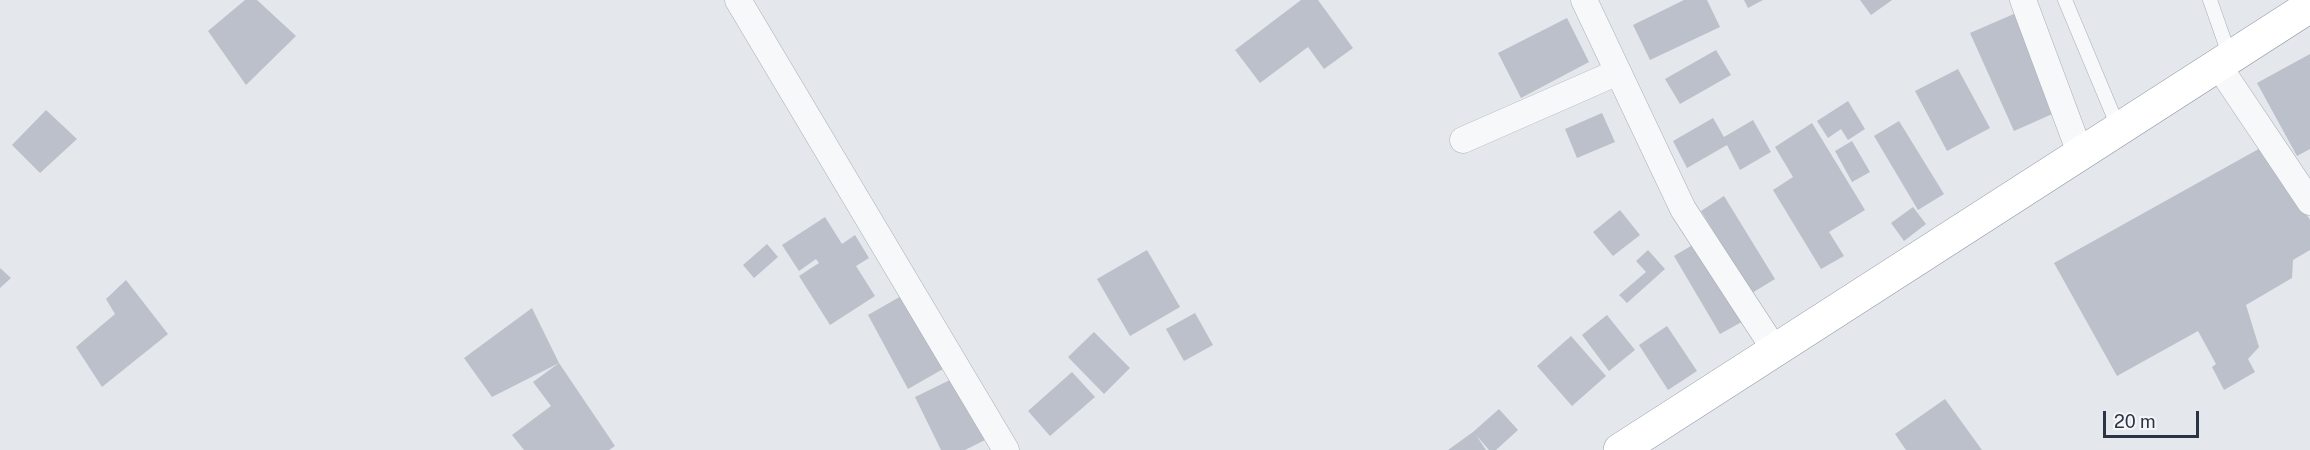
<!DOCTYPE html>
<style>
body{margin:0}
#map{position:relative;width:2310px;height:450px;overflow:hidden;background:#e4e7ec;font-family:"Public Sans",sans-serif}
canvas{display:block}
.scale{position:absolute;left:2103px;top:411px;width:96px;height:27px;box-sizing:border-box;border:3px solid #2b3445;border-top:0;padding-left:8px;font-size:18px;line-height:21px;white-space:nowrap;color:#2b3445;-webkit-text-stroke:4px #f4f6f9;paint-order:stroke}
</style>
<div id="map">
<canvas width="2310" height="450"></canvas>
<div class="scale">20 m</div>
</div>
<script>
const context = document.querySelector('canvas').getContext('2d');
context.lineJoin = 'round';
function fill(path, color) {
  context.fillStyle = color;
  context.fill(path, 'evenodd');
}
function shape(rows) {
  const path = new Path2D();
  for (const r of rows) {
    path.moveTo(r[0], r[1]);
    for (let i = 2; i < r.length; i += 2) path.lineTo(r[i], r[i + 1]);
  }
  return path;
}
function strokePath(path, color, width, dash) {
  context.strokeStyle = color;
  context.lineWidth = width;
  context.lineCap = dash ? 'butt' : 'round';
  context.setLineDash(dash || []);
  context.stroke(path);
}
const building = shape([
 [245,0,257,0,296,36,246,85,208,31],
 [1301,0,1318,0,1353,48,1324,69,1308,47,1260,83,1235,50],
 [1684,0,1707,0,1720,27,1650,60,1633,25],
 [1744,0,1763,0,1748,8],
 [1860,0,1892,0,1871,15],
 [2016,13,2059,111,2014,131,1970,33],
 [1567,18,1589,62,1521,98,1498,53],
 [1716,50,1731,75,1680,104,1665,79],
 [2310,54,2310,149,2297,156,2257,83],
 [1958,69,1990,128,1947,151,1915,91],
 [1848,101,1865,129,1848,140,1841,129,1828,138,1817,121],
 [46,110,77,139,40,173,12,145],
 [1602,113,1615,142,1577,158,1565,129],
 [1713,118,1724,137,1753,120,1771,152,1740,170,1727,145,1687,168,1673,141],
 [1899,121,1944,194,1918,210,1874,136],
 [1812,123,1865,210,1829,232,1844,256,1821,269,1773,190,1793,177,1775,147],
 [1852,141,1870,172,1852,182,1835,151],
 [2264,146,2310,220,2310,250,2293,260,2292,278,2246,305,2259,347,2248,359,2255,372,2224,390,2212,367,2216,364,2198,331,2117,376,2054,263],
 [1724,196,1775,279,1752,293,1701,211],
 [1913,207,1926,224,1904,241,1891,223],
 [1620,210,1640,235,1613,256,1593,232],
 [825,217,842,244,855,235,869,258,856,266,875,296,830,325,799,276,819,263,816,259,799,271,782,245],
 [1701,240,1747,319,1720,334,1674,256],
 [767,244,778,257,754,278,743,265],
 [1147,250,1180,307,1130,336,1097,279],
 [1648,250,1665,269,1627,303,1619,295,1646,272,1636,261],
 [0,268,11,278,0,288],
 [126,280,168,334,102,387,76,347,115,314,106,299],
 [903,295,943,369,908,389,868,315],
 [532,308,559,363,492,397,464,358],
 [1195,313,1213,345,1184,361,1166,329],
 [1607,315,1635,350,1609,371,1582,335],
 [1667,326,1697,371,1668,390,1639,345],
 [1094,332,1130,368,1104,394,1068,357],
 [1571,336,1606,376,1572,406,1537,366],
 [559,363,615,446,609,450,524,450,512,435,551,406,533,382],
 [1072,372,1095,397,1050,436,1028,411],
 [954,378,985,440,965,450,941,450,915,397],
 [1945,399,1982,450,1906,450,1895,434],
 [1499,409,1518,430,1496,450,1489,450,1476,435,1486,450,1448,450,1473,432]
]);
const service = shape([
 [2065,0,2119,129],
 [2210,0,2230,57]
]);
const minor = shape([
 [738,0,1006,450],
 [1584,0,1683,209,1775,350],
 [2023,0,2080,153],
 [2218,65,2310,202],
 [1463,140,1618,72]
]);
const trunk = shape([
 [1620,450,2310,6]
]);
fill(building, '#bbc0ca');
strokePath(service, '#a9aeb7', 15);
strokePath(minor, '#a9aeb7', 27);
strokePath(trunk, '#8b94a3', 34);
strokePath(service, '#f7f8fa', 14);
strokePath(minor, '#f7f8fa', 26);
strokePath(trunk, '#fff', 33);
</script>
